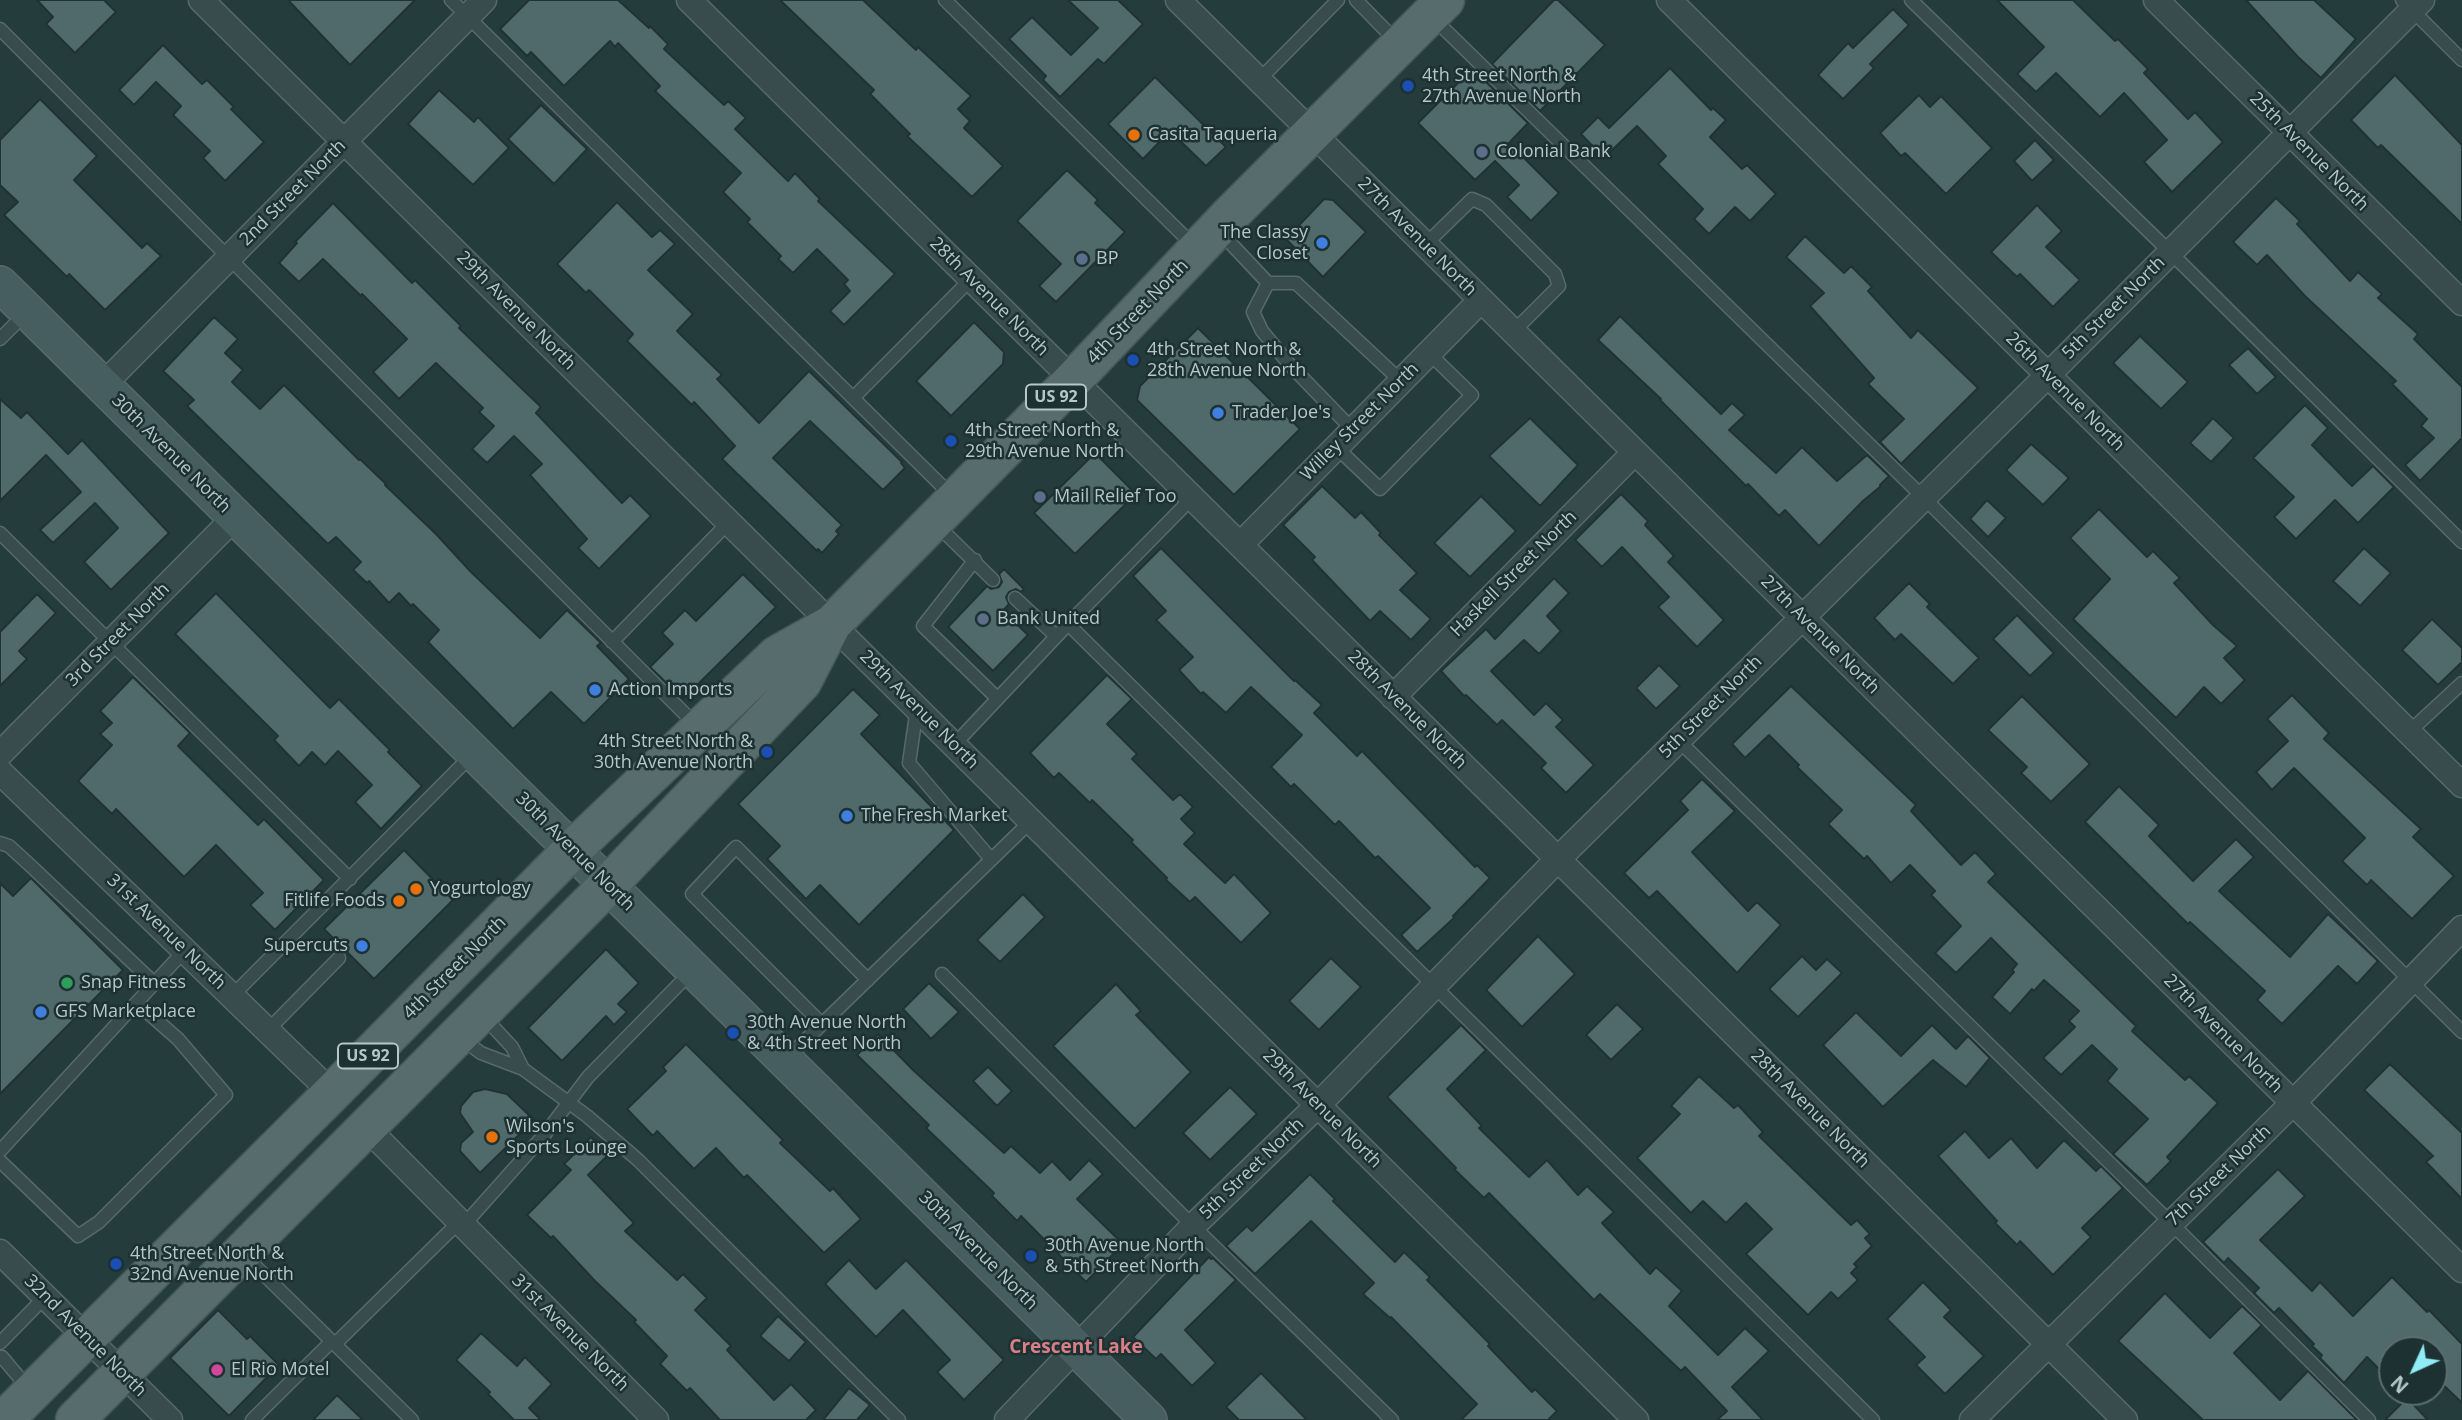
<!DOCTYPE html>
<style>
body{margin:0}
#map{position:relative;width:2462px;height:1420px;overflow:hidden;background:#253c3d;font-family:"Open Sans",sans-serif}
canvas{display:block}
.north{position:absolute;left:2378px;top:1336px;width:70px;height:70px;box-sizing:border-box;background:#1e3132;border:2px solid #5a6d6e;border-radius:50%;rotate:225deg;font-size:19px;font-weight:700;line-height:28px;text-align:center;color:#b5c7c8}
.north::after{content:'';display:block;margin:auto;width:24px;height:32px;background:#8fecf4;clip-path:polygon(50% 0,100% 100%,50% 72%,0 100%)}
</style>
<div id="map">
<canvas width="2462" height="1420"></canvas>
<div class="north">N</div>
</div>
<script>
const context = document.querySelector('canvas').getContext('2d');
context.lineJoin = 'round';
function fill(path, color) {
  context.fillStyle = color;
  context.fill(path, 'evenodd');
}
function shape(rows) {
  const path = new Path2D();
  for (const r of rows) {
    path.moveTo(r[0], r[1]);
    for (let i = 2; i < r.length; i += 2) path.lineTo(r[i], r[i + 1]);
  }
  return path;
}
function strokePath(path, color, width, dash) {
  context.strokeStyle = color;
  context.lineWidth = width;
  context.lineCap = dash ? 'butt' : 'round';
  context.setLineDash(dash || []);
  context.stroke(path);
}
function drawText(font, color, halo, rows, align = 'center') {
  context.font = font + ' "Open Sans",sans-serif';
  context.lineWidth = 5;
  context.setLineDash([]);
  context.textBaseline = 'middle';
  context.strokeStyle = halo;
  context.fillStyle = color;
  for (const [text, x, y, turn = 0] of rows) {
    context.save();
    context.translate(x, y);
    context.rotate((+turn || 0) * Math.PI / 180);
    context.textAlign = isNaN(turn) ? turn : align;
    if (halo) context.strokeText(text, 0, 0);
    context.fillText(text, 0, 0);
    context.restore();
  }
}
const building = shape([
 [37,0,104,0,116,12,75,53,46,24,53,17,37,0],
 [288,0,415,0,350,65,288,0],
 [529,0,618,0,649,28,650,26,668,44,664,49,724,105,728,101,746,118,735,129,788,181,795,173,820,199,818,201,895,274,844,325,830,311,850,291,844,284,848,280,817,249,793,273,778,259,781,256,747,222,750,219,723,192,741,173,655,91,660,86,618,43,615,47,610,41,564,86,531,52,527,56,500,29,529,0],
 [780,0,863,0,916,50,918,47,971,96,958,109,970,121,964,128,1003,166,972,197,907,136,910,134,870,94,874,90,780,0],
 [1068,0,1118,0,1143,24,1104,64,1098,59,1060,97,1043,80,1046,76,1009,39,1032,17,1071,55,1098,28,1068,0],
 [1554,0,1558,0,1605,45,1540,111,1492,64,1554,0],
 [1997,0,2073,0,2115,41,2118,39,2148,69,2144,73,2188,119,2195,112,2223,142,2172,192,2144,162,2167,140,2124,93,2100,117,2056,73,2036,92,2017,74,2044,47,1997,0],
 [2246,0,2314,0,2356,39,2321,78,2298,57,2246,0],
 [1893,9,1909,25,1870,64,1874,68,1843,99,1818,75,1848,43,1853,48,1893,9],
 [163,45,202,84,207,80,234,107,231,109,264,142,225,181,203,158,210,151,173,115,181,106,156,82,134,105,119,90,163,45],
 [1670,68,1711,110,1713,108,1726,120,1710,137,1742,169,1747,165,1776,194,1750,221,1735,207,1709,234,1694,219,1703,209,1658,164,1666,156,1637,126,1604,158,1581,134,1598,117,1609,128,1670,68],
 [1469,72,1477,80,1480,76,1528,123,1509,143,1559,193,1531,221,1507,197,1519,185,1495,161,1475,180,1418,123,1469,72],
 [2395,75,2462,145,2462,224,2381,145,2378,148,2351,120,2395,75],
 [1155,77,1226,147,1206,166,1170,131,1143,159,1108,124,1155,77],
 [439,90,474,122,478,117,509,148,473,185,408,124,439,90],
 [1919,95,1930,107,1941,96,1992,148,1946,194,1905,153,1901,156,1880,133,1919,95],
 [40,99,97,156,74,180,142,248,147,243,161,256,105,310,69,274,67,277,4,215,18,202,0,185,0,140,40,99],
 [541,105,587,149,554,184,508,139,541,105],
 [2035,140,2054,160,2032,181,2014,161,2035,140],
 [1067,170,1098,200,1095,203,1125,232,1056,302,1039,286,1061,264,1017,221,1067,170],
 [2276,198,2300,221,2297,224,2350,281,2358,272,2382,294,2378,298,2418,334,2414,339,2462,387,2462,438,2420,481,2405,465,2434,438,2421,426,2427,419,2392,384,2396,381,2305,296,2267,255,2257,265,2233,242,2276,198],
 [1324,199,1333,200,1366,232,1323,277,1286,239,1324,199],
 [617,202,652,237,660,230,675,244,648,270,693,314,677,331,722,375,717,379,759,423,809,371,902,462,901,463,905,468,883,490,810,421,773,458,842,525,836,531,839,534,822,553,818,549,817,551,722,459,735,446,694,402,692,405,627,341,633,334,589,290,586,293,557,264,617,202],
 [333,203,412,283,415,280,461,326,459,328,541,407,536,413,622,503,630,495,651,516,599,569,578,548,587,539,530,475,542,464,514,436,487,463,472,449,494,426,479,412,483,408,436,363,399,399,373,372,407,339,362,294,361,296,323,259,299,282,279,263,297,243,295,242,333,203],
 [2037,205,2062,231,2046,247,2080,280,2053,307,2020,274,2017,277,1991,252,2037,205],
 [1805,236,1844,273,1851,266,1872,287,1868,291,1911,338,1918,330,1978,388,1901,464,1880,442,1904,419,1868,384,1874,378,1810,306,1824,293,1786,257,1805,236],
 [1620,316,1721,414,1732,403,1745,415,1729,430,1776,473,1802,447,1837,481,1867,455,1889,476,1880,485,1881,486,1863,501,1819,546,1785,510,1779,516,1748,484,1746,486,1660,400,1661,399,1598,340,1620,316],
 [214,317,238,339,225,353,243,370,232,382,260,409,284,385,359,460,360,459,386,484,385,485,436,534,471,572,540,638,567,610,601,643,597,646,629,679,584,724,551,692,513,729,428,642,439,630,413,604,411,606,399,593,389,603,369,581,367,583,353,570,361,562,336,537,328,544,187,406,194,400,163,371,214,317],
 [974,322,1004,352,1003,364,951,416,916,381,974,322],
 [1198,328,1300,429,1234,495,1137,400,1140,386,1198,328],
 [2140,336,2188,382,2161,409,2113,363,2140,336],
 [2248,348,2276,377,2257,394,2229,365,2248,348],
 [0,399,21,418,27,412,68,454,82,440,169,533,111,590,84,562,118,528,95,503,53,543,40,530,81,492,46,455,0,501,0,399],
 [2305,405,2328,428,2312,445,2352,486,2373,466,2394,487,2358,523,2335,500,2296,539,2274,517,2294,497,2253,458,2305,405],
 [1530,418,1578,465,1540,506,1489,456,1530,418],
 [2213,418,2234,438,2211,462,2190,443,2213,418],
 [2031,444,2069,478,2043,505,2006,470,2031,444],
 [1095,453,1136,494,1075,554,1034,513,1095,453],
 [1322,486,1355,518,1361,512,1381,533,1379,535,1417,573,1400,590,1431,619,1411,640,1380,611,1370,621,1312,560,1315,557,1283,525,1322,486],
 [1621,494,1648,521,1645,525,1674,556,1668,562,1724,620,1697,647,1658,607,1669,597,1622,547,1602,567,1575,540,1621,494],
 [1481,496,1516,531,1470,577,1434,543,1481,496],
 [1987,500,2006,518,1988,537,1970,519,1987,500],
 [2099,509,2147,557,2153,551,2180,578,2174,583,2213,625,2237,646,2224,658,2245,680,2221,704,2204,687,2176,718,2073,619,2110,579,2070,538,2099,509],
 [1161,548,1294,681,1295,680,1322,705,1314,713,1357,756,1362,751,1475,867,1477,865,1490,878,1453,916,1454,918,1417,952,1401,935,1430,908,1378,856,1375,858,1339,821,1335,825,1294,784,1291,787,1271,767,1302,735,1251,687,1226,713,1203,692,1201,694,1179,670,1193,657,1156,620,1166,611,1133,576,1161,548],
 [2364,548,2391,573,2360,606,2333,581,2364,548],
 [1004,569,1024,589,1021,592,1016,589,1009,592,1006,597,1009,604,1003,611,1028,635,993,671,948,627,987,586,991,589,999,587,1002,582,999,574,1004,569],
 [743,574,776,607,683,699,650,667,673,644,662,633,685,610,696,621,743,574],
 [1554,578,1569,593,1547,616,1561,631,1539,654,1524,640,1491,671,1534,715,1546,703,1563,720,1556,727,1594,765,1566,793,1541,768,1546,763,1502,720,1497,725,1466,695,1464,696,1441,671,1486,629,1495,639,1554,578],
 [1909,583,1930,604,1927,607,1979,658,1953,684,1901,634,1895,640,1874,618,1909,583],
 [216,593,330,708,339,699,390,750,388,752,422,786,381,829,355,802,372,785,338,751,325,765,312,752,299,766,274,740,278,736,175,634,216,593],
 [37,594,56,613,19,651,27,659,0,686,0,632,37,594],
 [2017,615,2054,653,2030,676,1993,639,2017,615],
 [2432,619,2462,648,2462,662,2438,685,2402,650,2432,619],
 [1659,665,1680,686,1656,709,1636,688,1659,665],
 [1107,675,1132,699,1107,724,1137,754,1132,759,1173,800,1180,794,1193,807,1181,819,1195,833,1184,844,1225,883,1234,874,1271,913,1241,943,1195,897,1190,902,1166,880,1167,878,1131,842,1133,840,1092,800,1090,803,1059,773,1054,778,1030,753,1107,675],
 [133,677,190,733,178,746,258,825,264,819,324,880,275,930,250,905,263,893,216,845,184,877,116,809,112,814,78,781,112,745,100,734,112,723,100,711,133,677],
 [1791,686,1916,805,1911,811,1961,865,1975,852,1996,874,1988,882,2136,1026,2132,1031,2185,1080,2189,1076,2218,1103,2167,1157,2171,1161,2147,1185,2113,1154,2148,1119,2107,1081,2117,1069,2092,1045,2061,1075,2043,1058,2075,1027,2069,1021,2079,1011,2044,980,2034,991,2032,989,2010,1014,1992,997,2014,972,2012,970,2017,964,1991,938,1956,973,1935,953,1961,926,1931,895,1935,891,1910,865,1891,883,1867,856,1864,859,1828,824,1842,810,1797,767,1799,765,1769,735,1745,758,1732,744,1791,686],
 [853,689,880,715,861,734,954,830,859,925,820,885,806,899,767,859,780,846,738,804,853,689],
 [2292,695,2329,733,2324,739,2421,829,2413,837,2454,876,2412,919,2371,880,2367,885,2342,861,2365,838,2294,768,2272,790,2256,772,2288,741,2267,719,2292,695],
 [2022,696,2090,764,2051,802,2021,773,2027,767,1988,730,2022,696],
 [1702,779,1735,811,1692,852,1748,911,1757,902,1781,925,1737,973,1657,891,1649,898,1624,873,1688,810,1680,801,1702,779],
 [2119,786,2159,825,2149,836,2193,881,2236,839,2254,857,2219,891,2290,957,2328,914,2378,961,2357,984,2338,966,2282,1024,2257,1000,2265,991,2190,922,2188,924,2085,822,2119,786],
 [404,850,453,900,374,979,324,929,404,850],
 [31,878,123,970,0,1094,0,883,13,896,31,878],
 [1023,894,1045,917,1000,962,977,940,1023,894],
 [1538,936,1575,974,1522,1027,1486,990,1538,936],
 [606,949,639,983,618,1004,627,1012,614,1025,606,1016,562,1061,528,1028,606,949],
 [1802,956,1816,970,1827,959,1842,973,1798,1017,1769,989,1802,956],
 [1331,958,1361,987,1319,1030,1289,1001,1331,958],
 [929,983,959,1012,931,1039,903,1009,929,983],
 [1116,984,1141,1011,1136,1015,1191,1072,1135,1129,1053,1046,1116,984],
 [1617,1004,1643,1029,1611,1060,1586,1035,1617,1004],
 [1856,1012,1901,1056,1932,1025,1956,1049,1968,1036,1990,1058,1966,1087,1933,1060,1883,1107,1823,1045,1856,1012],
 [1461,1025,1486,1050,1447,1089,1482,1126,1479,1128,1529,1177,1547,1160,1578,1195,1587,1186,1614,1212,1602,1223,1650,1274,1656,1267,1682,1291,1669,1306,1718,1355,1745,1328,1769,1351,1732,1387,1763,1420,1717,1420,1727,1411,1685,1367,1681,1371,1600,1294,1594,1300,1489,1193,1484,1198,1454,1169,1456,1168,1387,1097,1461,1025],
 [878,1034,913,1070,1004,1153,1011,1146,1040,1173,1052,1161,1070,1180,1089,1160,1103,1174,1077,1199,1123,1244,1086,1282,1021,1216,1017,1221,992,1196,994,1193,926,1128,929,1125,857,1055,878,1034],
 [686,1044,766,1123,783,1140,780,1143,830,1191,833,1188,861,1219,824,1253,747,1175,744,1178,716,1148,694,1169,657,1131,653,1136,627,1109,666,1071,663,1067,686,1044],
 [2390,1064,2462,1133,2462,1199,2426,1162,2433,1156,2364,1090,2390,1064],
 [988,1067,1012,1091,997,1106,973,1081,988,1067],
 [1699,1076,1734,1108,1738,1105,1763,1132,1759,1136,1851,1225,1857,1220,1870,1234,1865,1238,1872,1246,1854,1264,1857,1267,1851,1273,1858,1280,1838,1299,1831,1292,1808,1315,1746,1254,1772,1229,1746,1203,1726,1223,1703,1201,1691,1213,1637,1158,1680,1114,1671,1106,1699,1076],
 [1230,1087,1257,1114,1210,1160,1183,1133,1230,1087],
 [485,1089,507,1094,534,1120,480,1173,460,1151,461,1143,473,1132,460,1113,461,1106,473,1092,485,1089],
 [1965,1131,1989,1158,2011,1138,2037,1168,2064,1140,2096,1171,2101,1166,2123,1188,2082,1228,2091,1237,2053,1275,2020,1241,2017,1245,1995,1223,1997,1221,1938,1156,1965,1131],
 [591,1137,609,1154,588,1175,634,1223,625,1231,677,1280,683,1274,707,1298,695,1310,731,1346,727,1350,774,1400,791,1384,816,1410,806,1420,720,1420,690,1388,687,1391,660,1364,667,1356,634,1322,636,1320,595,1281,553,1236,551,1238,527,1215,571,1170,564,1164,591,1137],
 [2278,1169,2305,1196,2260,1240,2312,1291,2320,1282,2353,1316,2392,1277,2427,1312,2429,1310,2462,1344,2462,1403,2434,1376,2434,1350,2392,1350,2392,1382,2367,1357,2344,1383,2320,1358,2322,1355,2312,1346,2314,1344,2279,1308,2274,1313,2254,1293,2259,1288,2228,1258,2224,1263,2203,1242,2278,1169],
 [1310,1174,1335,1199,1333,1201,1395,1262,1404,1252,1430,1277,1427,1280,1490,1344,1488,1346,1532,1392,1535,1389,1557,1411,1548,1420,1461,1420,1477,1404,1391,1317,1390,1318,1363,1294,1374,1283,1311,1221,1255,1274,1226,1246,1247,1226,1252,1231,1310,1174],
 [1209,1257,1211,1259,1213,1258,1236,1280,1185,1330,1216,1363,1192,1386,1161,1354,1156,1359,1133,1337,1209,1257],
 [849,1260,876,1289,906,1260,1004,1360,964,1400,937,1372,950,1360,903,1310,876,1337,825,1284,849,1260],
 [1923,1282,1951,1310,1944,1317,1984,1356,1945,1394,1916,1365,1925,1357,1887,1319,1923,1282],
 [2165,1293,2210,1338,2242,1306,2262,1325,2234,1353,2280,1400,2308,1371,2357,1420,2203,1420,2118,1341,2165,1293],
 [218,1310,247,1339,250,1336,279,1365,229,1416,170,1358,218,1310],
 [778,1316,806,1342,789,1361,760,1336,778,1316],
 [481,1333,517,1366,525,1357,552,1384,529,1408,541,1420,514,1420,488,1394,490,1392,456,1360,481,1333],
 [1261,1373,1307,1420,1239,1420,1226,1407,1261,1373],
 [849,1388,870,1405,857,1420,823,1420,849,1388],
 [337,1395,363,1420,313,1420,337,1395],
 [2407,1398,2428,1420,2385,1420,2407,1398]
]);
const lane = shape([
 [451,0,953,497],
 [945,0,1195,247],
 [1356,0,1397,42],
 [1911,0,2170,252,2462,542],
 [2402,0,2462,60],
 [1433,18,1923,497,2462,1032],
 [0,29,698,727],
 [1259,80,1338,0],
 [1220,232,1268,283,1253,312,1262,331,1290,365,1353,430],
 [1425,245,1472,199,1486,205,1555,274,1559,286,1513,332],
 [1268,283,1296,283,1401,381],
 [0,339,27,312],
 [853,398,971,279],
 [1336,447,1380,489,1472,395,1429,353],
 [1192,498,1068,624,1873,1420],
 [936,524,993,580],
 [0,533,350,879],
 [975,560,923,626,997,698],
 [1015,598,1056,636],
 [612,642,729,522],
 [917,708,909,763,991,859],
 [2409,732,2462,683],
 [1678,740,2171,1223,2369,1420],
 [954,745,1068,624],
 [0,843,9,846,33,868,154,983],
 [942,974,1193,1226,1392,1420],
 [232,996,474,753],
 [484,1017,512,1047,523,1069],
 [822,1024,692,894,736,847,868,980],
 [268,1030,339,958],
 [462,1039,481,1053,523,1069,587,1116,638,1160,899,1420],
 [785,1060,1031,821],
 [0,1151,185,950],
 [0,1161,78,1236,99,1222,226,1095,178,1039,137,1003],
 [463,1226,545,1134,588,1077,692,971],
 [245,1256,412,1420],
 [0,1343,46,1296],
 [335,1344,459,1222],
 [2,1357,29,1389],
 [252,1420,332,1341]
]);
const street = shape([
 [201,0,1636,1420],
 [689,0,2125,1420],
 [1178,0,2462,1270],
 [1669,0,2462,785],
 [2156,0,2462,303],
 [102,386,484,0],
 [1240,545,1481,300],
 [1393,697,1635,452],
 [0,754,235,517],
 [0,772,332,1093],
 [366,1127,656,1420],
 [0,1252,170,1420],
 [1007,1420,1193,1226,1318,1105,1558,859,2048,375,2422,0],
 [1972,1420,2293,1103,2462,928]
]);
const secondary = shape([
 [0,284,1149,1420]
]);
const primary = shape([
 [4,1420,332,1093,572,850,777,655,832,624],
 [75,1420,608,885,802,682,832,624,1073,380,1229,216,1445,0]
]);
const markers = [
 [1408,86,7,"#1a4fb4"],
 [1134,135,7,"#e8710a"],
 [1482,152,7,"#5c6f8a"],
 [1322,243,7,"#3f7fe0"],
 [1082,259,7,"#5c6f8a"],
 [1133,360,7,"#1a4fb4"],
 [1218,413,7,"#3f7fe0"],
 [951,441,7,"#1a4fb4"],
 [1040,497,7,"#5c6f8a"],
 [983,619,7,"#5c6f8a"],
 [595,690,7,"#3f7fe0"],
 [767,752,7,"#1a4fb4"],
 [847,816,7,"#3f7fe0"],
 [416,889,7,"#e8710a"],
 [399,901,7,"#e8710a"],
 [362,946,7,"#3f7fe0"],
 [67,983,7,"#2e9e5b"],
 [41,1012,7,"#3f7fe0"],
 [733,1033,7,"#1a4fb4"],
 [492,1137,7,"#e8710a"],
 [1031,1256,7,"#1a4fb4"],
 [116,1264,7,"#1a4fb4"],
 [217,1370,7,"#d1479c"]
];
const shields = [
 [1056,397,60],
 [368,1056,60]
];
const shieldNames = [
 ["US 92",1056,397],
 ["US 92",368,1056]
];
const poiNames = [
 ["4th Street North &",1422,76],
 ["27th Avenue North",1422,97],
 ["Casita Taqueria",1148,135],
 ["Colonial Bank",1496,152],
 ["The Classy",1308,233,"right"],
 ["Closet",1308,254,"right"],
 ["BP",1096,259],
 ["4th Street North &",1147,350],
 ["28th Avenue North",1147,371],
 ["Trader Joe's",1232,413],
 ["4th Street North &",965,431],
 ["29th Avenue North",965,452],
 ["Mail Relief Too",1054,497],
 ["Bank United",997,619],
 ["Action Imports",609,690],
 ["4th Street North &",753,742,"right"],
 ["30th Avenue North",753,763,"right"],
 ["The Fresh Market",861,816],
 ["Yogurtology",430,889],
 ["Fitlife Foods",385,901,"right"],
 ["Supercuts",348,946,"right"],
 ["Snap Fitness",81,983],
 ["GFS Marketplace",55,1012],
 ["30th Avenue North",747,1023],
 ["& 4th Street North",747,1044],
 ["Wilson's",506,1127],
 ["Sports Lounge",506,1148],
 ["30th Avenue North",1045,1246],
 ["& 5th Street North",1045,1267],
 ["4th Street North &",130,1254],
 ["32nd Avenue North",130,1275],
 ["El Rio Motel",231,1370]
];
const streetNames = [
 ["25th Avenue North",2309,152,45],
 ["2nd Street North",293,193,-45],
 ["27th Avenue North",1417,237,45],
 ["28th Avenue North",989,297,45],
 ["5th Street North",2114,308,-45],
 ["29th Avenue North",516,311,45],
 ["4th Street North",1138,312,-46],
 ["26th Avenue North",2065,392,45],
 ["Willey Street North",1360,422,-45],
 ["30th Avenue North",171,454,45],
 ["Haskell Street North",1514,574,-45],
 ["3rd Street North",118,635,-45],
 ["27th Avenue North",1820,635,45],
 ["5th Street North",1711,707,-45],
 ["29th Avenue North",919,710,45],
 ["28th Avenue North",1407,710,45],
 ["30th Avenue North",575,852,45],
 ["31st Avenue North",166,932,44],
 ["4th Street North",455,968,-45],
 ["27th Avenue North",2223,1034,45],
 ["29th Avenue North",1322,1109,45],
 ["28th Avenue North",1810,1109,45],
 ["5th Street North",1252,1169,-44],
 ["7th Street North",2219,1176,-44],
 ["30th Avenue North",978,1251,45],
 ["31st Avenue North",570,1333,45],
 ["32nd Avenue North",85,1336,45]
];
const neighbourhoodNames = [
 ["Crescent Lake",1076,1348]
];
fill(building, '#50696a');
strokePath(building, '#203334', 2);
strokePath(lane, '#576a6b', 15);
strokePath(street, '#576a6b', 27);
strokePath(secondary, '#576a6b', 38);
strokePath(primary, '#455859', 41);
strokePath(lane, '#394c4d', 12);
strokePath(street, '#394c4d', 24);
strokePath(secondary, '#475e60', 35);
strokePath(primary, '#576c6d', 38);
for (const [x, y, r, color] of markers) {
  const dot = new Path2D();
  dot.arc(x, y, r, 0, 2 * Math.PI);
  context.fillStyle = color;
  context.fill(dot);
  strokePath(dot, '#1e3132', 2.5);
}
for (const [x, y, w] of shields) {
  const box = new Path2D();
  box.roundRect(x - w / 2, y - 12.5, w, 25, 5);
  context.fillStyle = '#1e3132';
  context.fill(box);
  strokePath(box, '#b5c7c8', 2);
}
drawText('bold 16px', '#b5c7c8', null, shieldNames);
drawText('18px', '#b5c7c8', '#1e3132', poiNames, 'left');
drawText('18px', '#b5c7c8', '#1e3132', streetNames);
drawText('bold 19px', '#d87f88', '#1e3132', neighbourhoodNames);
</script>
